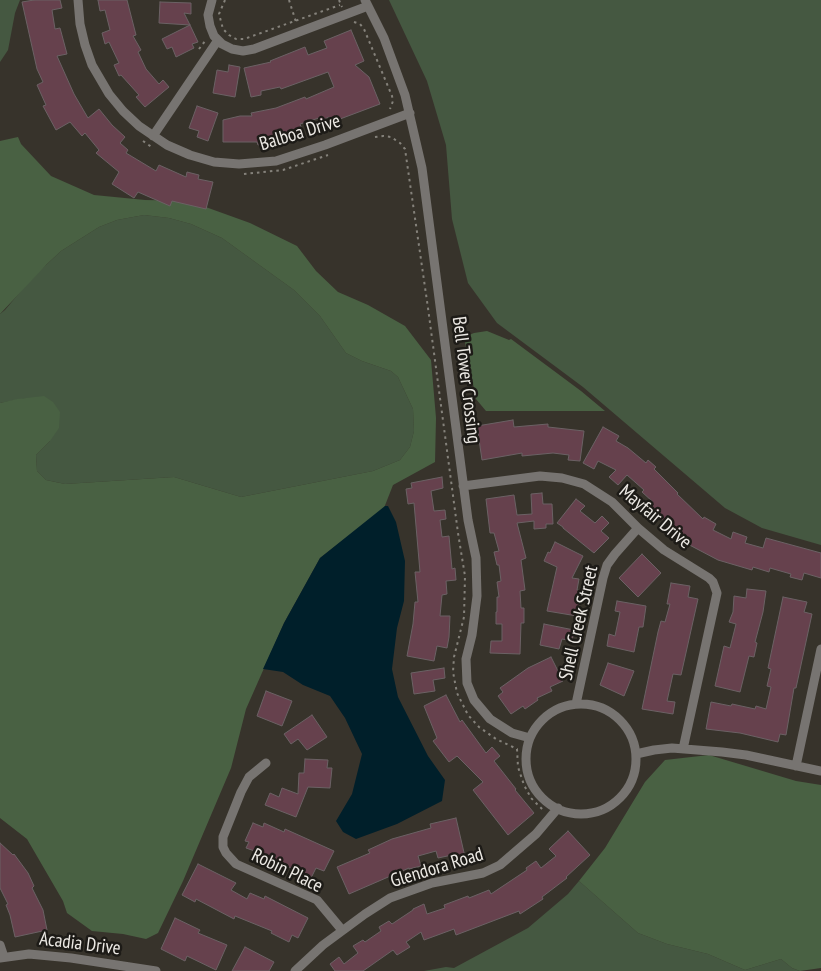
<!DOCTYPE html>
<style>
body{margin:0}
canvas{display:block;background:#37332b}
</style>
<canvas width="821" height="971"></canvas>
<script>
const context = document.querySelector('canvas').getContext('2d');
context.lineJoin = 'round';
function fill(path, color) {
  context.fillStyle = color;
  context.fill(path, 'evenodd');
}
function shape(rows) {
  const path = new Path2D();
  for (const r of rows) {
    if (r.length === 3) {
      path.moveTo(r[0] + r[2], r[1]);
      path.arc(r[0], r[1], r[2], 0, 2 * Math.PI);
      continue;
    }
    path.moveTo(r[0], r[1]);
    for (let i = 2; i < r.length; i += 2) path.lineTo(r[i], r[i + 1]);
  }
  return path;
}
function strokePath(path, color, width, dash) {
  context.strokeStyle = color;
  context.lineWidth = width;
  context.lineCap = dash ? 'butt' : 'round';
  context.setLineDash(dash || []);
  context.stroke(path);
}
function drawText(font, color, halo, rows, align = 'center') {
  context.font = font + ' "PT Sans Narrow",sans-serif';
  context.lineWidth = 5;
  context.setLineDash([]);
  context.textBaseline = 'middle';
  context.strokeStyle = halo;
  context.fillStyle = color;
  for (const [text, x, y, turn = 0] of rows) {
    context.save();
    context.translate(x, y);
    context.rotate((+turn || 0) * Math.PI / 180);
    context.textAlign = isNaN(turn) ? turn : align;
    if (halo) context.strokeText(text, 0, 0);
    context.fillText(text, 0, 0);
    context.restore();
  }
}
const green = shape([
 [0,0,20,0,15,13,8,50,0,62],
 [389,0,821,0,821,545,762,528,725,508,583,387,497,323,468,283,452,219,446,145,427,81],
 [144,215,169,218,191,224,222,238,294,290,320,316,346,353,362,361,391,371,398,377,413,409,414,431,410,447,400,460,373,471,241,497,174,477,65,484,46,480,37,471,36,455,50,441,27,398,0,403,0,314,5,310,31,279,61,251,99,227,117,220],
 [579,881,638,933,667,944,708,954,745,970,781,959,792,968,800,971,424,971,446,967,454,968,528,928,568,894]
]);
const forest = shape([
 [18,137,21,144,51,176,94,195,145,200,189,201,250,223,297,246,316,271,338,292,368,305,405,326,431,360,436,418,435,462,393,485,384,508,320,558,284,623,246,709,231,768,183,881,158,933,146,939,123,934,92,931,67,913,63,901,27,839,0,818,0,403,17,399,44,396,53,402,60,412,59,428,50,441,36,455,37,471,46,480,65,484,174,477,241,497,373,471,400,460,410,447,414,431,413,409,398,377,391,371,362,361,346,353,320,316,294,290,222,238,191,224,169,218,144,215,117,220,99,227,61,251,47,264,0,314,0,141],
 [487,331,509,340,511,339,581,391,605,411,486,411,476,399,464,337,474,333],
 [709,755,796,781,821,785,821,968,800,971,792,968,781,959,745,970,708,954,667,944,638,933,579,881,605,848,645,782,665,760]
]);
const water = shape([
 [385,506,388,506,396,522,405,561,404,601,397,628,392,669,398,697,428,756,445,780,442,801,397,824,356,839,343,832,336,821,352,794,362,754,345,718,330,696,303,685,283,672,263,669,284,623,320,558]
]);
const building = shape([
 [34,0,60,0,62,8,52,10,55,29,60,28,67,54,57,56,74,94,88,118,99,109,112,125,125,137,120,143,128,150,126,153,156,171,159,165,186,177,187,172,199,175,198,179,213,182,206,209,172,201,170,206,138,192,134,198,112,184,119,172,96,153,99,150,85,133,82,136,70,122,56,130,43,106,46,105,37,85,43,82,37,69,22,2,34,0],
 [98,0,127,0,136,35,133,36,141,50,138,52,146,69,159,84,163,80,169,87,145,107,136,97,139,95,121,75,119,76,114,65,119,63,109,42,105,44,102,33,110,30,105,10,100,11,98,0],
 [160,2,191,3,191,14,184,13,190,25,159,23,160,2],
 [190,25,198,42,192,44,194,48,176,57,172,47,167,49,162,39,190,25],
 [351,30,364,61,355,65,369,77,380,104,332,122,329,117,320,121,319,118,300,124,303,133,258,145,257,142,223,142,223,120,240,116,252,116,251,113,276,108,305,97,306,99,334,87,328,72,281,89,280,87,261,91,261,95,251,97,244,68,271,62,270,61,305,47,308,55,327,48,324,41,351,30],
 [229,65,240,67,235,97,213,93,217,70,228,72,229,65],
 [197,106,218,113,208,141,197,137,199,131,189,128,197,106],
 [513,420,514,427,548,424,548,427,584,431,580,461,568,460,569,455,553,453,522,456,522,453,482,460,477,426,513,420],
 [603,427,619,436,616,441,628,448,646,463,648,460,656,467,654,469,678,493,677,494,703,519,704,517,716,524,713,530,731,539,733,532,747,537,745,543,763,548,766,538,821,553,821,578,804,573,802,580,790,577,791,574,770,568,769,572,753,567,752,570,718,560,680,540,671,532,674,530,657,515,654,517,646,510,653,502,642,492,644,490,627,475,618,485,609,477,616,470,598,461,594,469,583,463,603,427],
 [442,477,443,488,431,491,434,511,445,510,446,519,440,520,442,537,449,536,452,569,455,568,456,580,446,581,447,594,442,595,440,616,450,616,449,637,447,648,437,646,434,661,407,656,413,624,415,602,418,602,415,572,420,572,414,503,408,504,406,489,412,488,411,483,442,477],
 [542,493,543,504,552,504,553,524,546,524,546,528,534,529,534,521,517,523,526,558,521,560,525,590,520,591,521,608,524,608,524,623,521,623,520,654,490,653,491,641,502,641,502,624,496,624,496,612,497,612,497,597,499,597,497,582,501,581,499,565,497,565,494,552,499,551,494,533,490,533,486,499,514,495,517,515,532,514,531,494,542,493],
 [576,499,585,506,580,511,595,523,602,516,609,523,601,531,609,538,594,553,563,528,563,527,557,523,576,499],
 [555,542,583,556,572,578,579,579,577,590,582,591,577,616,547,611,557,567,544,561,548,552,550,553,555,542],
 [642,554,661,573,638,597,619,578,642,554],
 [671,583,690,586,688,597,698,599,681,675,673,674,667,701,675,702,673,714,642,709,658,632,661,621,665,622,670,604,667,604,671,583],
 [747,589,766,591,763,612,755,642,757,643,754,657,749,656,740,692,715,686,724,646,730,648,736,624,729,622,733,612,734,596,746,598,747,589],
 [783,597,807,602,804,612,812,614,796,688,794,688,786,735,780,734,778,742,740,733,706,729,711,702,731,706,732,704,755,709,756,706,766,709,771,687,767,686,771,669,768,668,783,597],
 [617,601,646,606,643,627,639,627,634,652,607,646,609,634,615,636,620,612,615,611,617,601],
 [544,624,574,630,572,641,562,639,559,649,540,645,544,624],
 [551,657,563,681,550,687,552,691,537,698,538,700,525,709,523,706,511,714,498,696,503,692,500,688,528,668,551,657],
 [608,663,634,671,624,696,600,685,608,663],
 [444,668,445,678,433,680,435,691,414,694,411,673,444,668],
 [266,691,292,701,282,726,257,716,266,691],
 [446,695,460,722,462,720,486,753,492,747,500,756,494,761,516,789,515,790,534,813,508,835,473,790,483,782,457,756,449,762,433,741,437,738,424,706,446,695],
 [312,715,327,737,307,750,298,739,291,744,284,734,312,715],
 [305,759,328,760,327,768,332,768,330,788,308,787,296,817,265,805,270,793,279,797,282,788,298,794,299,773,304,773,305,759],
 [456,818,465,857,453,859,452,855,438,858,436,851,418,856,421,866,409,869,409,868,349,894,337,867,370,853,368,850,392,839,431,828,430,824,456,818],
 [253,823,263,827,264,823,284,832,285,829,334,851,324,871,316,868,311,878,263,854,246,848,249,842,245,841,253,823],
 [568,831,590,855,566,877,567,878,542,897,543,899,520,914,519,911,456,935,454,929,424,940,421,932,406,942,410,947,397,955,393,950,363,971,335,971,330,964,339,957,344,964,358,953,353,946,363,940,365,942,381,931,379,927,389,921,392,924,413,910,413,909,424,904,427,914,445,908,444,905,468,896,469,898,489,890,491,894,527,870,526,868,536,861,541,868,556,856,549,849,568,831],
 [0,843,13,855,14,854,28,873,34,886,32,888,43,910,47,930,15,937,10,915,6,905,8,904,0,888,0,843],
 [198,864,236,883,231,890,247,899,250,893,264,899,265,896,308,918,298,938,292,935,289,942,271,933,272,931,235,916,234,919,196,899,195,902,182,895,198,864],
 [175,918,200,930,198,933,227,945,216,970,187,956,185,961,161,949,175,918],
 [245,947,274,962,269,971,232,971,245,947]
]);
const path = shape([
 [225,0,219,14,223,29,229,35,236,39,244,39,340,5],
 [289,0,296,22],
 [339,0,342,7],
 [354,22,360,24,364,29,392,96,393,101,390,109],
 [199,49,205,41],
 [375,137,383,136,391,137,400,143,405,149,428,308,458,533,465,576,464,617,454,657,453,672,457,693,468,715,479,727,496,739,517,749,518,767,524,785,531,798,544,811],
 [143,141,153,148],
 [244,174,283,170,328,155]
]);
const street = shape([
 [78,0,80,24,85,45,92,65,109,94,123,111,139,126,167,145,190,155,214,162,239,164,276,161,325,145,410,113],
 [212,0,208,15,210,26,214,36,222,44,232,49,243,51,254,49,368,6],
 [365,0,384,38,405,95,422,168,468,520,476,558,477,596,472,635,466,659,467,683,474,700,490,719,512,733,530,738],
 [153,136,218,40],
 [463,486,540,476,562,478,584,484,612,502,638,528,664,550,709,578,713,582,717,593,683,749],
 [576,704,603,578,607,565,615,554,638,528],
 [581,759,55],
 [636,754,654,750,672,748,722,752,746,755,821,771],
 [266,763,249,777,241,792,223,837,223,847,226,853,236,864,317,900,342,930],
 [796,766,821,649],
 [0,945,4,957],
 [0,958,29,954,71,958,156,971],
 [295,971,323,945,365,914,390,898,432,883,483,873,500,865,536,834,558,808]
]);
const streetNames = [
 ["Balboa Drive",300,133,-17],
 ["Bell Tower Crossing",466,380,83],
 ["Mayfair Drive",655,517,40],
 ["Shell Creek Street",579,623,-77],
 ["Glendora Road",437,868,-17],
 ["Robin Place",287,871,26],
 ["Acadia Drive",80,944,7]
];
fill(green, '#455841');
fill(forest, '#496143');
fill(water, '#001f2a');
fill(building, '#66414d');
strokePath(building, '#6b6164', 1);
strokePath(path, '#85827b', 2, [2.5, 4]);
strokePath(street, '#777471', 9);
drawText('19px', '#ece9e4', '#1d1b17', streetNames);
</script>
